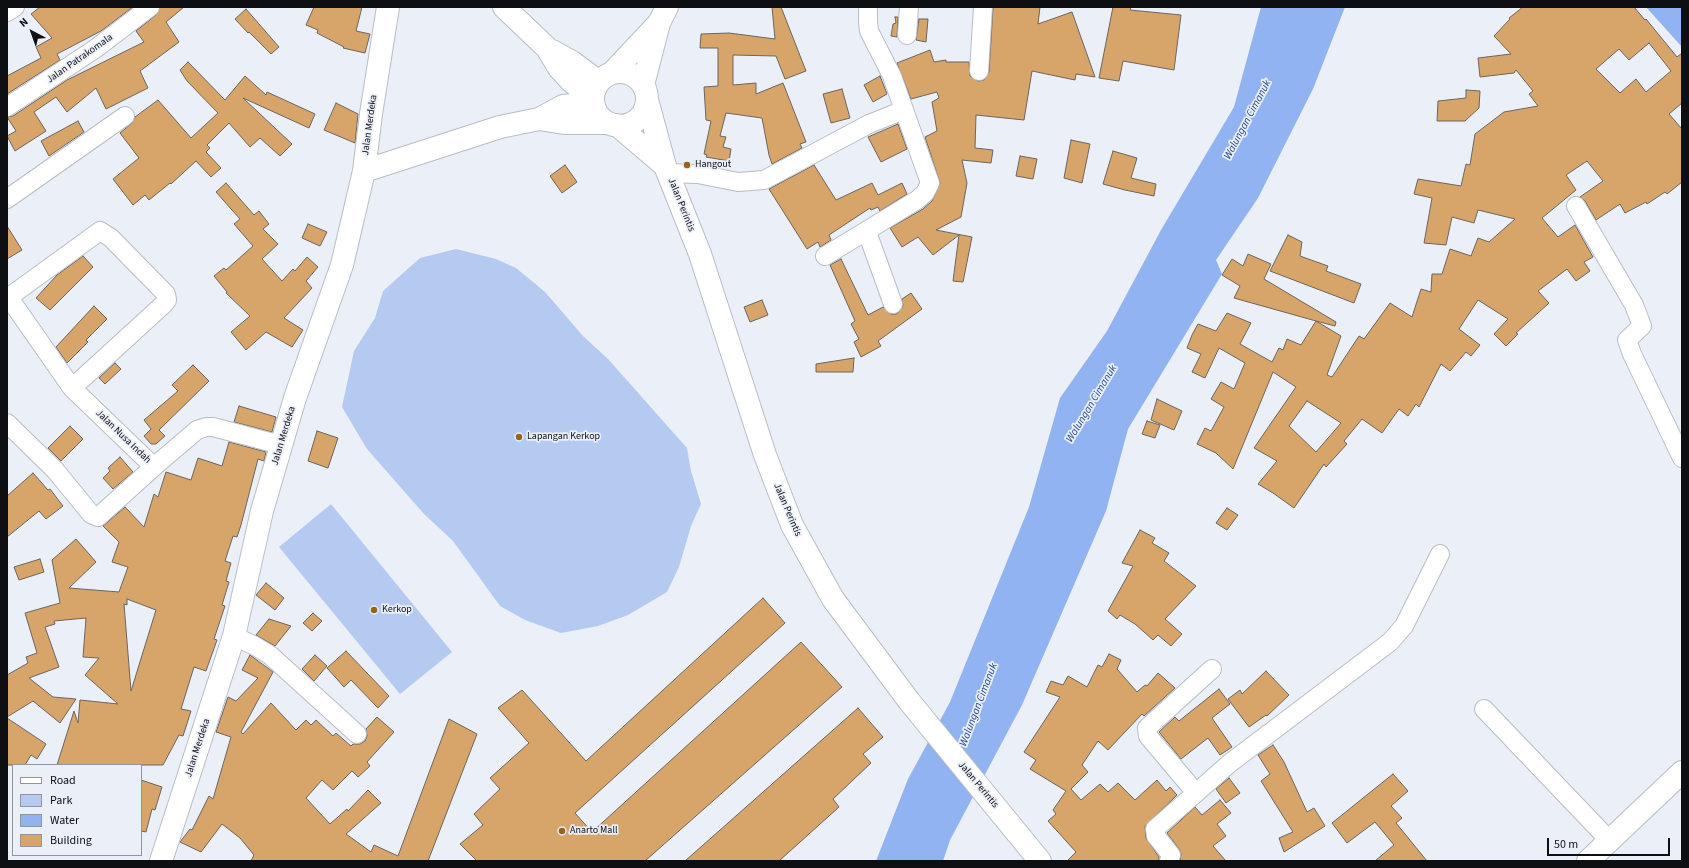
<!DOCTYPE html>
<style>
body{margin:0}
#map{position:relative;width:1689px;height:868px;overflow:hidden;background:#eaeff8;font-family:"Source Sans 3",sans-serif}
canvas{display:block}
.frame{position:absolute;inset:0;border:8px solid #0e0f12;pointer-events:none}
.legend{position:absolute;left:12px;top:764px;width:130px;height:92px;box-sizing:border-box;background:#eaeff8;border:1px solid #92959c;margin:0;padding:5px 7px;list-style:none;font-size:12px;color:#0e0f12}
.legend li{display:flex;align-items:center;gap:8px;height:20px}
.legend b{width:20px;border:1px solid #92959c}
.north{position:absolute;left:12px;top:12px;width:40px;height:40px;-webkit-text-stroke:3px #eaeff8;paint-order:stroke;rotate:319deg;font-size:11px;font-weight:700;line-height:16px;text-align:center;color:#0e0f12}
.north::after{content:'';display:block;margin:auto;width:14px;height:18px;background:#0e0f12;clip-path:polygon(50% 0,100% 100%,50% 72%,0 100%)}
.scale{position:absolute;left:1547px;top:838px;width:123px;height:18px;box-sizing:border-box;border:2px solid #0e0f12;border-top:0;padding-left:5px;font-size:12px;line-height:14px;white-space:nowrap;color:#0e0f12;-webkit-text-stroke:3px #eaeff8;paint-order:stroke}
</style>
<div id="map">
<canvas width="1689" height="868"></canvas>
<div class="frame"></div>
<ul class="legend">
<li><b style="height:5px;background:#fff"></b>Road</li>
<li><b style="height:11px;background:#b5caf1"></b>Park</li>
<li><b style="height:11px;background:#92b3f1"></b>Water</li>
<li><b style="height:11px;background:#d7a569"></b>Building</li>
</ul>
<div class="north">N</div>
<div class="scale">50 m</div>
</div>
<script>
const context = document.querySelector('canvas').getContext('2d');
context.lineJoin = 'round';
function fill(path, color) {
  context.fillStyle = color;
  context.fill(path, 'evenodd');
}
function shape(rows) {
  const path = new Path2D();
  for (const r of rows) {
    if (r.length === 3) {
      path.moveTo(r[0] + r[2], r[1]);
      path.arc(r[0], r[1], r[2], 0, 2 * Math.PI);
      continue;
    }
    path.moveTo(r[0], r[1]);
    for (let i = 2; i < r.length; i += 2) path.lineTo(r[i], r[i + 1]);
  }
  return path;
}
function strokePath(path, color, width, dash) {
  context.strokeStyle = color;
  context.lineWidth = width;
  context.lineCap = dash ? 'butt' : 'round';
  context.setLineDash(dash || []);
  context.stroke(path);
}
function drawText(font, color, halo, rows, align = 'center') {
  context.font = font + ' "Source Sans 3",sans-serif';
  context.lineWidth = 3.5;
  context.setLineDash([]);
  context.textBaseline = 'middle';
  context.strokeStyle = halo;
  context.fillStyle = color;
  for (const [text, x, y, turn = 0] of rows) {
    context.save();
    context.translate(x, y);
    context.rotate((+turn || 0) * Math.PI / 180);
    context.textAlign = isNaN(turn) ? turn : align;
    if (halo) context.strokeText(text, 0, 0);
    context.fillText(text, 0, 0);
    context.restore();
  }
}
const green = shape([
 [456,249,496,259,516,268,545,292,583,336,608,359,687,448,691,471,701,504,691,526,679,567,667,592,628,615,598,626,561,633,525,620,500,606,453,541,424,514,367,449,342,407,354,351,375,318,383,291,420,258],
 [331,504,452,652,400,694,279,547]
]);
const water = shape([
 [1261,7,1345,7,1313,89,1258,198,1216,260,1222,274,1128,429,1106,511,1022,705,950,840,943,861,876,861,908,779,950,702,1029,507,1060,398,1107,331,1161,230,1234,107],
 [1646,7,1682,7,1682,47]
]);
const building = shape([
 [40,7,133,7,101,31,57,54,60,60,7,94,7,76,41,58,36,47,52,38,31,14,40,7],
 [160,7,184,7,166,22,179,42,140,71,148,88,106,109,96,88,67,112,56,97,34,112,46,131,15,151,7,136,16,131,7,117,13,116,67,80,144,42,136,31,156,15,160,7],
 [314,7,362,7,356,31,370,34,365,53,343,48,344,47,317,33,318,30,306,25,314,7],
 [772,7,781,7,806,71,785,79,776,56,733,55,733,85,756,83,756,94,783,83,806,142,800,144,802,148,772,164,769,155,762,118,726,113,720,136,726,137,723,147,731,149,729,161,706,157,707,155,704,154,711,121,706,120,704,87,718,86,718,48,700,48,701,34,729,33,775,39,772,7],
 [993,7,1040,7,1038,24,1072,12,1095,77,1076,74,1075,80,1032,71,1024,120,976,115,975,148,993,150,991,163,962,160,967,183,961,217,936,230,972,237,963,282,953,281,959,235,933,255,918,237,902,247,890,228,923,209,932,201,940,183,925,137,937,131,932,102,939,98,937,92,911,99,897,63,930,50,934,62,946,60,946,62,969,62,970,76,978,81,984,80,989,72,993,7],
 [1113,7,1131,7,1130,10,1181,15,1174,70,1123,61,1119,81,1099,78,1113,7],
 [1523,7,1634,7,1645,20,1646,19,1677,57,1682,53,1682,103,1669,114,1682,129,1682,182,1667,194,1665,192,1647,204,1646,202,1625,213,1620,204,1596,220,1585,201,1580,197,1603,181,1587,161,1566,175,1576,190,1542,218,1558,237,1575,225,1593,257,1584,262,1590,271,1576,281,1567,269,1538,291,1549,303,1516,333,1518,334,1506,346,1494,334,1508,319,1478,300,1459,329,1480,345,1471,356,1466,352,1450,371,1441,364,1419,407,1416,404,1408,416,1399,409,1382,433,1362,419,1344,441,1347,444,1326,467,1324,464,1294,508,1273,493,1258,484,1277,461,1254,448,1296,387,1273,372,1233,469,1216,453,1197,444,1205,428,1211,431,1224,407,1211,399,1221,382,1234,389,1245,363,1219,348,1205,378,1192,372,1201,354,1187,348,1192,335,1198,324,1216,331,1227,313,1251,323,1240,344,1272,362,1279,348,1283,350,1287,339,1301,345,1316,321,1234,298,1240,286,1222,275,1232,259,1243,266,1248,254,1271,264,1264,279,1336,322,1335,326,1316,321,1341,336,1327,375,1332,377,1359,336,1364,339,1390,303,1412,317,1421,289,1431,292,1432,274,1442,274,1450,249,1471,256,1478,238,1489,242,1515,219,1478,210,1474,223,1452,217,1446,245,1424,243,1432,198,1414,194,1418,179,1461,186,1466,164,1470,165,1475,134,1504,112,1538,106,1529,94,1533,91,1516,70,1514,73,1480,77,1478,58,1511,54,1494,36,1510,19,1509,18,1523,7],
 [1649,43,1671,71,1646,92,1636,79,1620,93,1596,69,1619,49,1629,60,1649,43],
 [1307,401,1341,423,1316,452,1289,426,1307,401],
 [246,9,279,47,271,54,249,32,248,33,235,19,246,9],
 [895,17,898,17,897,37,891,36,893,24,896,23,895,17],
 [919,19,928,19,926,42,916,40,919,19],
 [188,62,225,100,245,76,266,95,267,92,315,114,309,128,243,98,292,144,280,156,260,138,250,147,229,123,207,145,210,148,206,152,221,168,211,177,196,161,171,184,170,183,149,200,145,195,133,205,113,179,139,158,120,133,131,124,135,117,158,100,191,138,218,113,187,81,180,70,188,62],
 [880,76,887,94,873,102,864,85,880,76],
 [842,89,850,118,831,123,823,94,842,89],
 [1466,90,1480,91,1479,108,1465,121,1437,121,1438,101,1466,98,1466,90],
 [336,103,358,114,355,143,324,130,336,103],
 [78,121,84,132,49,156,41,141,78,121],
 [898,124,907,149,881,162,868,137,898,124],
 [1071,140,1090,144,1082,183,1064,178,1071,140],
 [1113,151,1137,158,1131,178,1156,184,1154,196,1125,190,1103,184,1113,151],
 [1020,156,1037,159,1033,179,1016,176,1020,156],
 [565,165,577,182,562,193,550,176,565,165],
 [814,165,836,200,872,183,878,195,902,183,907,194,880,211,878,207,871,210,870,208,829,235,831,240,820,247,818,242,807,249,769,189,814,165],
 [226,183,254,215,259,211,269,224,263,229,278,244,262,259,282,281,293,269,295,271,307,257,318,267,306,281,312,288,284,318,303,330,292,347,266,332,246,350,231,332,250,316,226,293,227,292,214,276,224,268,226,270,253,246,234,224,240,219,216,192,226,183],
 [308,224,327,232,320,246,302,238,308,224],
 [7,226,22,250,7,259,7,226],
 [1288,235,1302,242,1300,256,1328,266,1326,271,1361,284,1354,303,1270,271,1288,235],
 [83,256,93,267,50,310,36,298,57,275,83,256],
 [841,259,868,315,883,307,891,314,897,314,903,306,902,299,911,293,922,309,878,341,881,346,861,357,854,342,859,339,851,324,855,321,830,265,841,259],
 [762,300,768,315,750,322,744,307,762,300],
 [94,306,107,319,86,340,88,342,67,363,56,347,94,306],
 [854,358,853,372,816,372,816,364,854,358],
 [115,363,121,369,105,384,99,378,115,363],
 [193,365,209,381,159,430,165,436,156,444,151,444,144,436,151,429,144,420,178,391,172,385,193,365],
 [1157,399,1182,411,1174,430,1151,420,1157,399],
 [239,406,276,417,272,432,234,422,239,406],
 [1147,421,1160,425,1155,438,1142,434,1147,421],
 [70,426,83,439,61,461,48,448,70,426],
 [317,431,338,438,328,468,308,461,317,431],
 [229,442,266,452,264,461,258,459,241,525,237,537,233,536,225,561,231,563,226,581,229,582,222,605,225,606,214,639,217,640,206,671,194,667,181,709,191,711,183,736,179,735,163,765,57,765,74,711,78,723,80,700,118,704,85,675,99,658,83,657,86,618,54,621,55,624,45,627,59,667,29,678,53,697,76,699,60,723,33,701,7,717,7,675,28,663,26,657,37,653,25,613,60,603,52,560,76,539,96,562,69,588,119,592,128,567,112,562,119,542,103,526,125,507,144,527,154,494,158,497,166,472,191,480,198,458,222,466,229,442],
 [127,599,156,610,131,691,124,604,127,605,127,599],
 [120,457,133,472,113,489,103,478,110,471,108,468,120,457],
 [33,473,48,490,50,489,63,506,46,519,39,511,7,537,7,496,33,473],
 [1227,508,1238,515,1227,530,1216,523,1227,508],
 [1140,530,1155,538,1152,543,1169,553,1164,561,1196,586,1165,619,1182,634,1171,646,1158,635,1153,640,1135,624,1120,615,1117,619,1108,611,1133,566,1122,563,1140,530],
 [40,559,44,572,19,580,14,567,40,559],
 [266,583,284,598,275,610,256,595,266,583],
 [763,598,785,623,575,813,592,832,801,642,842,687,645,861,477,861,460,844,483,825,474,814,500,789,490,778,529,743,498,708,522,690,586,761,763,598],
 [313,613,322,621,312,631,303,623,313,613],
 [269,619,291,626,275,646,256,635,269,619],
 [346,651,389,696,378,708,351,680,344,687,327,668,346,651],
 [1109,654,1121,660,1117,669,1137,692,1145,685,1147,686,1158,673,1175,688,1144,716,1142,714,1108,750,1098,741,1082,765,1088,772,1071,789,1081,800,1100,784,1108,792,1118,783,1135,800,1157,780,1166,791,1170,787,1177,795,1145,826,1146,838,1159,857,1159,861,1067,861,1076,852,1048,821,1056,814,1053,810,1066,791,1030,769,1036,760,1024,752,1060,697,1046,692,1051,681,1063,685,1068,676,1087,687,1098,665,1102,667,1109,654],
 [250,655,273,672,241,732,243,734,271,703,296,730,306,720,311,725,316,720,333,736,336,733,351,746,353,744,360,744,365,741,367,736,366,729,377,717,394,732,367,762,370,766,358,777,352,771,333,790,322,780,306,798,330,824,347,809,348,811,368,790,381,803,346,834,371,852,374,845,398,856,449,719,477,734,428,861,251,861,254,855,240,838,222,824,201,852,180,842,190,829,192,830,209,796,213,799,231,737,216,732,228,697,236,701,258,678,242,670,250,655],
 [315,655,327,666,314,681,302,669,315,655],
 [1266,671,1289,695,1267,716,1266,715,1249,727,1228,699,1240,690,1242,694,1266,671],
 [1219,689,1230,704,1212,718,1232,747,1220,755,1208,738,1181,759,1159,732,1175,717,1179,721,1219,689],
 [858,708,883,737,863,754,871,763,833,799,839,807,779,861,685,861,858,708],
 [7,718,46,744,37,759,31,755,25,765,7,765,7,718],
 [1273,745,1284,762,1307,812,1314,808,1325,826,1284,852,1279,838,1293,832,1261,781,1270,774,1258,755,1273,745],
 [1393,774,1408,791,1391,806,1402,818,1396,823,1427,861,1375,861,1394,845,1375,822,1347,843,1332,823,1393,774],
 [1229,778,1240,793,1226,803,1216,789,1229,778],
 [141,780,162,787,155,810,152,809,146,832,141,831,141,780],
 [1220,800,1231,813,1217,824,1226,836,1213,846,1226,861,1180,861,1181,854,1179,849,1167,833,1195,807,1202,815,1220,800]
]);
const minor = shape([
 [7,12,15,7],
 [907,35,909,7],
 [979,71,983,7],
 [7,107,95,49,150,7],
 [668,173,698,174,738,182,764,180,869,124,904,110],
 [7,199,125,116],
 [1576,206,1634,305,1642,326,1627,340,1632,354,1682,458],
 [867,232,893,304],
 [825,256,917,200,925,193,930,183,892,76,869,31,868,22,868,7],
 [7,295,72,388,153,466,156,465,197,430,206,427,213,427,281,445],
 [9,297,100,231,111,238,166,294,167,300,165,303,72,388],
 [7,423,55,470,91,514,98,517,156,465],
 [234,636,255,646,270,655,357,734],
 [1484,709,1610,841],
 [1196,793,1148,736,1147,728,1212,669],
 [1169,861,1171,855,1156,836,1155,829,1230,763,1390,642,1404,626,1440,554]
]);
const tertiary = shape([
 [504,7,547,48,559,68,571,81,593,99],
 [552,51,572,62,599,82],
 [620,99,27],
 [612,73,658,24],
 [643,85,659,23,667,7],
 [647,100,665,166,700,254,765,455,792,525,833,599,909,701,1040,861],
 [539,119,564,123,609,123],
 [617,125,665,166],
 [364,171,500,127,539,119,563,106,593,103],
 [161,861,234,636,262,511,295,398,342,265,364,171,371,114,388,7],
 [1588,861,1682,772]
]);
const markers = [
 [687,165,4,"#976419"],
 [519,437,4,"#976419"],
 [374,610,4,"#976419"],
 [562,831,4,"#976419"]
];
const streetNames = [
 ["Jalan Patrakomala",80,59,-35],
 ["Jalan Merdeka",370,125,-82],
 ["Jalan Perintis",681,205,68],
 ["Jalan Merdeka",284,436,-73],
 ["Jalan Nusa Indah",123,437,44],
 ["Jalan Perintis",787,510,67],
 ["Jalan Merdeka",198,748,-72],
 ["Jalan Perintis",978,785,50]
];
const poiNames = [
 ["Hangout",695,165],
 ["Lapangan Kerkop",527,437],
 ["Kerkop",382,610],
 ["Anarto Mall",570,831]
];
const waterNames = [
 ["Walungan Cimanuk",1248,120,-62],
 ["Walungan Cimanuk",1092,404,-59],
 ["Walungan Cimanuk",979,705,-69]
];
fill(green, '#b5caf1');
fill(water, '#92b3f1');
fill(building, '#d7a569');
strokePath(building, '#6b655f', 1);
strokePath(minor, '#b8bdc5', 20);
strokePath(tertiary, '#b8bdc5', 24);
strokePath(minor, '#fff', 18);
strokePath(tertiary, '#fff', 22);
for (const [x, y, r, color] of markers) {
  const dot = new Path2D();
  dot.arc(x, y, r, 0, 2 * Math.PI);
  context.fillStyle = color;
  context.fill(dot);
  strokePath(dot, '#eaeff8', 1.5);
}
drawText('10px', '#0e0f12', '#eaeff8', streetNames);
drawText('10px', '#0e0f12', '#eaeff8', poiNames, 'left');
drawText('italic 11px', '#23468e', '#eaeff8', waterNames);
</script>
